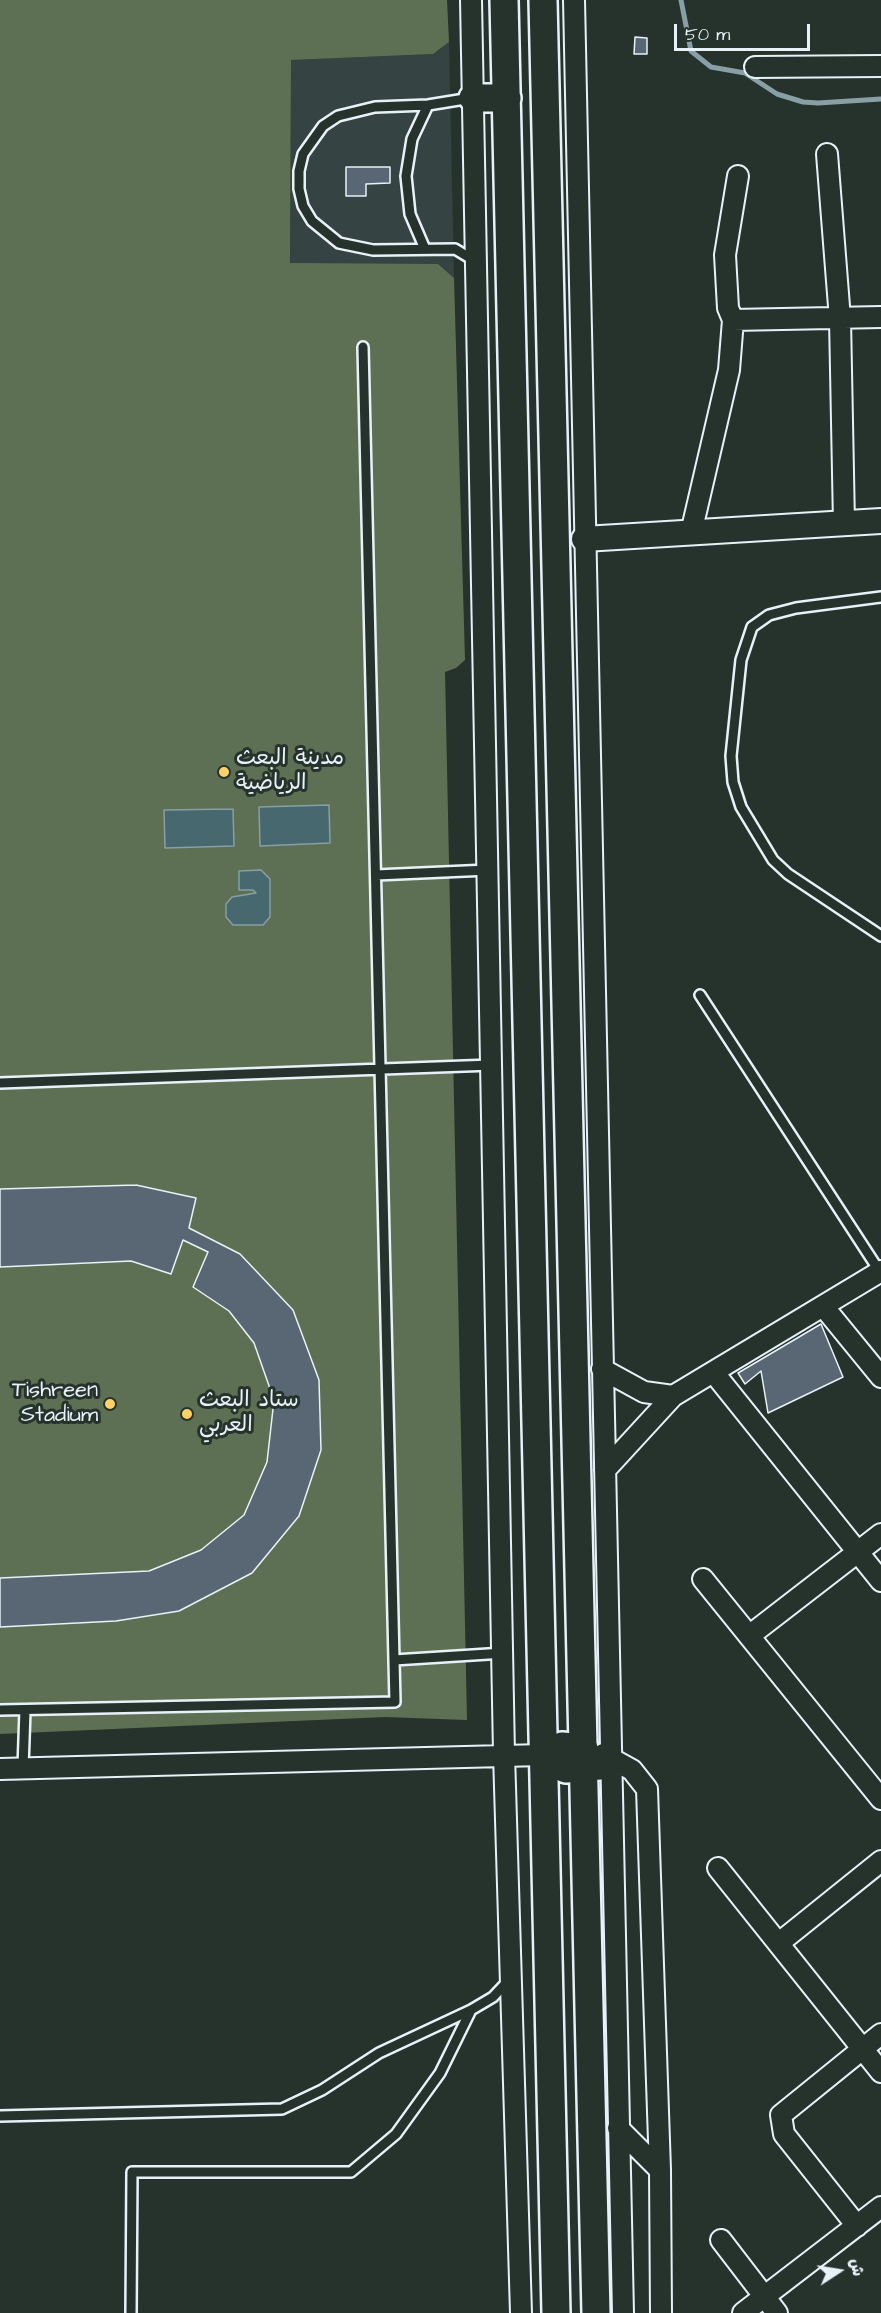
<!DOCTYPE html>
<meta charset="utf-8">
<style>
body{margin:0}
#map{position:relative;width:881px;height:2313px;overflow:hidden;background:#26332d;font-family:"Architects Daughter","Playpen Sans Arabic",sans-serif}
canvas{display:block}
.north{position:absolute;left:809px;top:2241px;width:60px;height:60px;-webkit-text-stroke:4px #26332d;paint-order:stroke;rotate:78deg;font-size:16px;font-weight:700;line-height:24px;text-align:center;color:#e8f1f8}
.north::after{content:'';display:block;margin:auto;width:21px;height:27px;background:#e8f1f8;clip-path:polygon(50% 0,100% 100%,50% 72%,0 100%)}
.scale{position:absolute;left:674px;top:24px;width:136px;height:27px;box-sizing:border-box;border:3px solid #e8f1f8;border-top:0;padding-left:8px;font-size:18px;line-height:21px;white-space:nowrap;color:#e8f1f8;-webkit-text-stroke:4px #26332d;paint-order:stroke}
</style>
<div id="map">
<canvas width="881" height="2313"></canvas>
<div class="north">ش</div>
<div class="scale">50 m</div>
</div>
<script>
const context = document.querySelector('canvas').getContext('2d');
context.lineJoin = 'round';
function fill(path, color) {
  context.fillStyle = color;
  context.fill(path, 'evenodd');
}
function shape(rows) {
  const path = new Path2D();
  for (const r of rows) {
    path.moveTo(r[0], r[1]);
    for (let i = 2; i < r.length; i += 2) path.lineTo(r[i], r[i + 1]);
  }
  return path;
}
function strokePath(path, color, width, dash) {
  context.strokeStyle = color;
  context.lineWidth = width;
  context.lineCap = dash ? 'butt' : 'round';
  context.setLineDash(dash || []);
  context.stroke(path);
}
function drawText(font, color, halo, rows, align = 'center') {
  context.font = font + ' "Architects Daughter","Playpen Sans Arabic",sans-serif';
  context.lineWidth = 6;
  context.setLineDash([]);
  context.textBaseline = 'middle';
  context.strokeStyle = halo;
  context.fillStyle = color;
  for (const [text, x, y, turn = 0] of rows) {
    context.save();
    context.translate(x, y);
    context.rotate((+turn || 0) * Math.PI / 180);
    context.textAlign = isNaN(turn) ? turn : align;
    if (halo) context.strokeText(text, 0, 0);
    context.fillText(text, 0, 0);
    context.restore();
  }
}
const built = shape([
 [449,42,454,278,437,264,290,264,291,60,433,54]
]);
const green = shape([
 [0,0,447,0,449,42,433,54,291,60,290,263,438,264,454,278,465,660,456,668,445,672,467,1720,385,1717,0,1734]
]);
const water = shape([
 [329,805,330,843,260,846,259,807,329,805],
 [233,809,234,846,165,848,164,810,233,809],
 [261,870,270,879,270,917,263,925,233,925,226,917,226,904,232,897,256,893,253,890,239,890,239,871,261,870]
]);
const stream = shape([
 [681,0,691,51,711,67,745,73,777,94,803,102,818,103,881,99]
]);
const building = shape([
 [635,37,647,38,647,54,634,54,635,37],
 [346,167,390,167,390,183,366,184,366,196,346,196,346,167],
 [136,1185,196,1198,189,1228,240,1254,293,1310,319,1380,321,1450,299,1516,252,1573,179,1611,116,1621,0,1627,0,1578,149,1571,201,1550,244,1515,267,1462,274,1400,254,1343,229,1311,193,1287,208,1252,183,1240,171,1274,131,1261,0,1267,0,1189,136,1185],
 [821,1324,843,1377,768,1413,761,1371,745,1384,738,1373,821,1324]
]);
const service = shape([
 [471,98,428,105,375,107,338,116,323,126,303,154,299,171,299,189,303,206,312,221,339,243,373,250,455,249,475,261],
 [425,249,410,214,406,176,412,139,428,105],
 [881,597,796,608,769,615,752,627,741,660,731,756,733,782,741,807,773,860,788,874,881,936],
 [376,875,488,870],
 [700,995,880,1272],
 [0,1083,492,1065],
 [394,1660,504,1653],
 [0,1710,395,1702,363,347],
 [23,1768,25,1710],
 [0,2116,282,2109,322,2090,379,2053,471,2010],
 [131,2313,132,2172,351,2172,396,2134,440,2073,471,2010,493,1997,509,1980]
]);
const minor = shape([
 [471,0,504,1754,521,2313],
 [574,0,623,2313],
 [755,67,881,66],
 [827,154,840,319,844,524],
 [733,320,881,317],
 [691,533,729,370,733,320,728,308,725,255,738,176],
 [823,1306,881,1377],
 [602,1369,644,1392,673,1396,605,1470],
 [714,1373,881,1581],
 [673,1396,881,1271],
 [703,1579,881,1799],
 [749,1636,881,1534],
 [603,1754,632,1770,647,1789,660,2170,661,2313],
 [0,1769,542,1755],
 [718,1868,881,2072],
 [779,1943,881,1861],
 [618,2128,660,2170],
 [857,2226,784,2134,781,2115,881,2034],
 [721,2240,777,2313],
 [743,2313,881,2207]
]);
const tertiary = shape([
 [584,539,881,521]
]);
const secondary = shape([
 [504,0,556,2313],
 [543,0,596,2313],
 [473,98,507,98],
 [584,1748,562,1746,542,1755,549,1762,566,1769,611,1765]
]);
const markers = [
 [224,772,6,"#ffd166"],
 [110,1404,6,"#ffd166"],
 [187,1414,6,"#ffd166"]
];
const poiNames = [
 ["مدينة البعث",236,759],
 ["الرياضية",236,784],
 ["Tishreen",98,1391,"right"],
 ["Stadium",98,1416,"right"],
 ["ستاد البعث",199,1401],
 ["العربي",199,1426]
];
fill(built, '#354342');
fill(green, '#5e7053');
fill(water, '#47686e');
strokePath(water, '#879fa5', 1.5);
strokePath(stream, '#879fa5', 5);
fill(building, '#596774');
strokePath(building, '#e8f1f8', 1.5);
strokePath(service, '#e8f1f8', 14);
strokePath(minor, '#e8f1f8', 24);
strokePath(tertiary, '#e8f1f8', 28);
strokePath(secondary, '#e8f1f8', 32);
strokePath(service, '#26332d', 9);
strokePath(minor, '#26332d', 20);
strokePath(tertiary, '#26332d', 24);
strokePath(secondary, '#26332d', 27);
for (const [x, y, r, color] of markers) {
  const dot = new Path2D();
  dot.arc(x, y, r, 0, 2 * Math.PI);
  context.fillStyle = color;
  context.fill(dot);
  strokePath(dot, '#26332d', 2);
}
drawText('22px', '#e8f1f8', '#26332d', poiNames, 'left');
</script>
